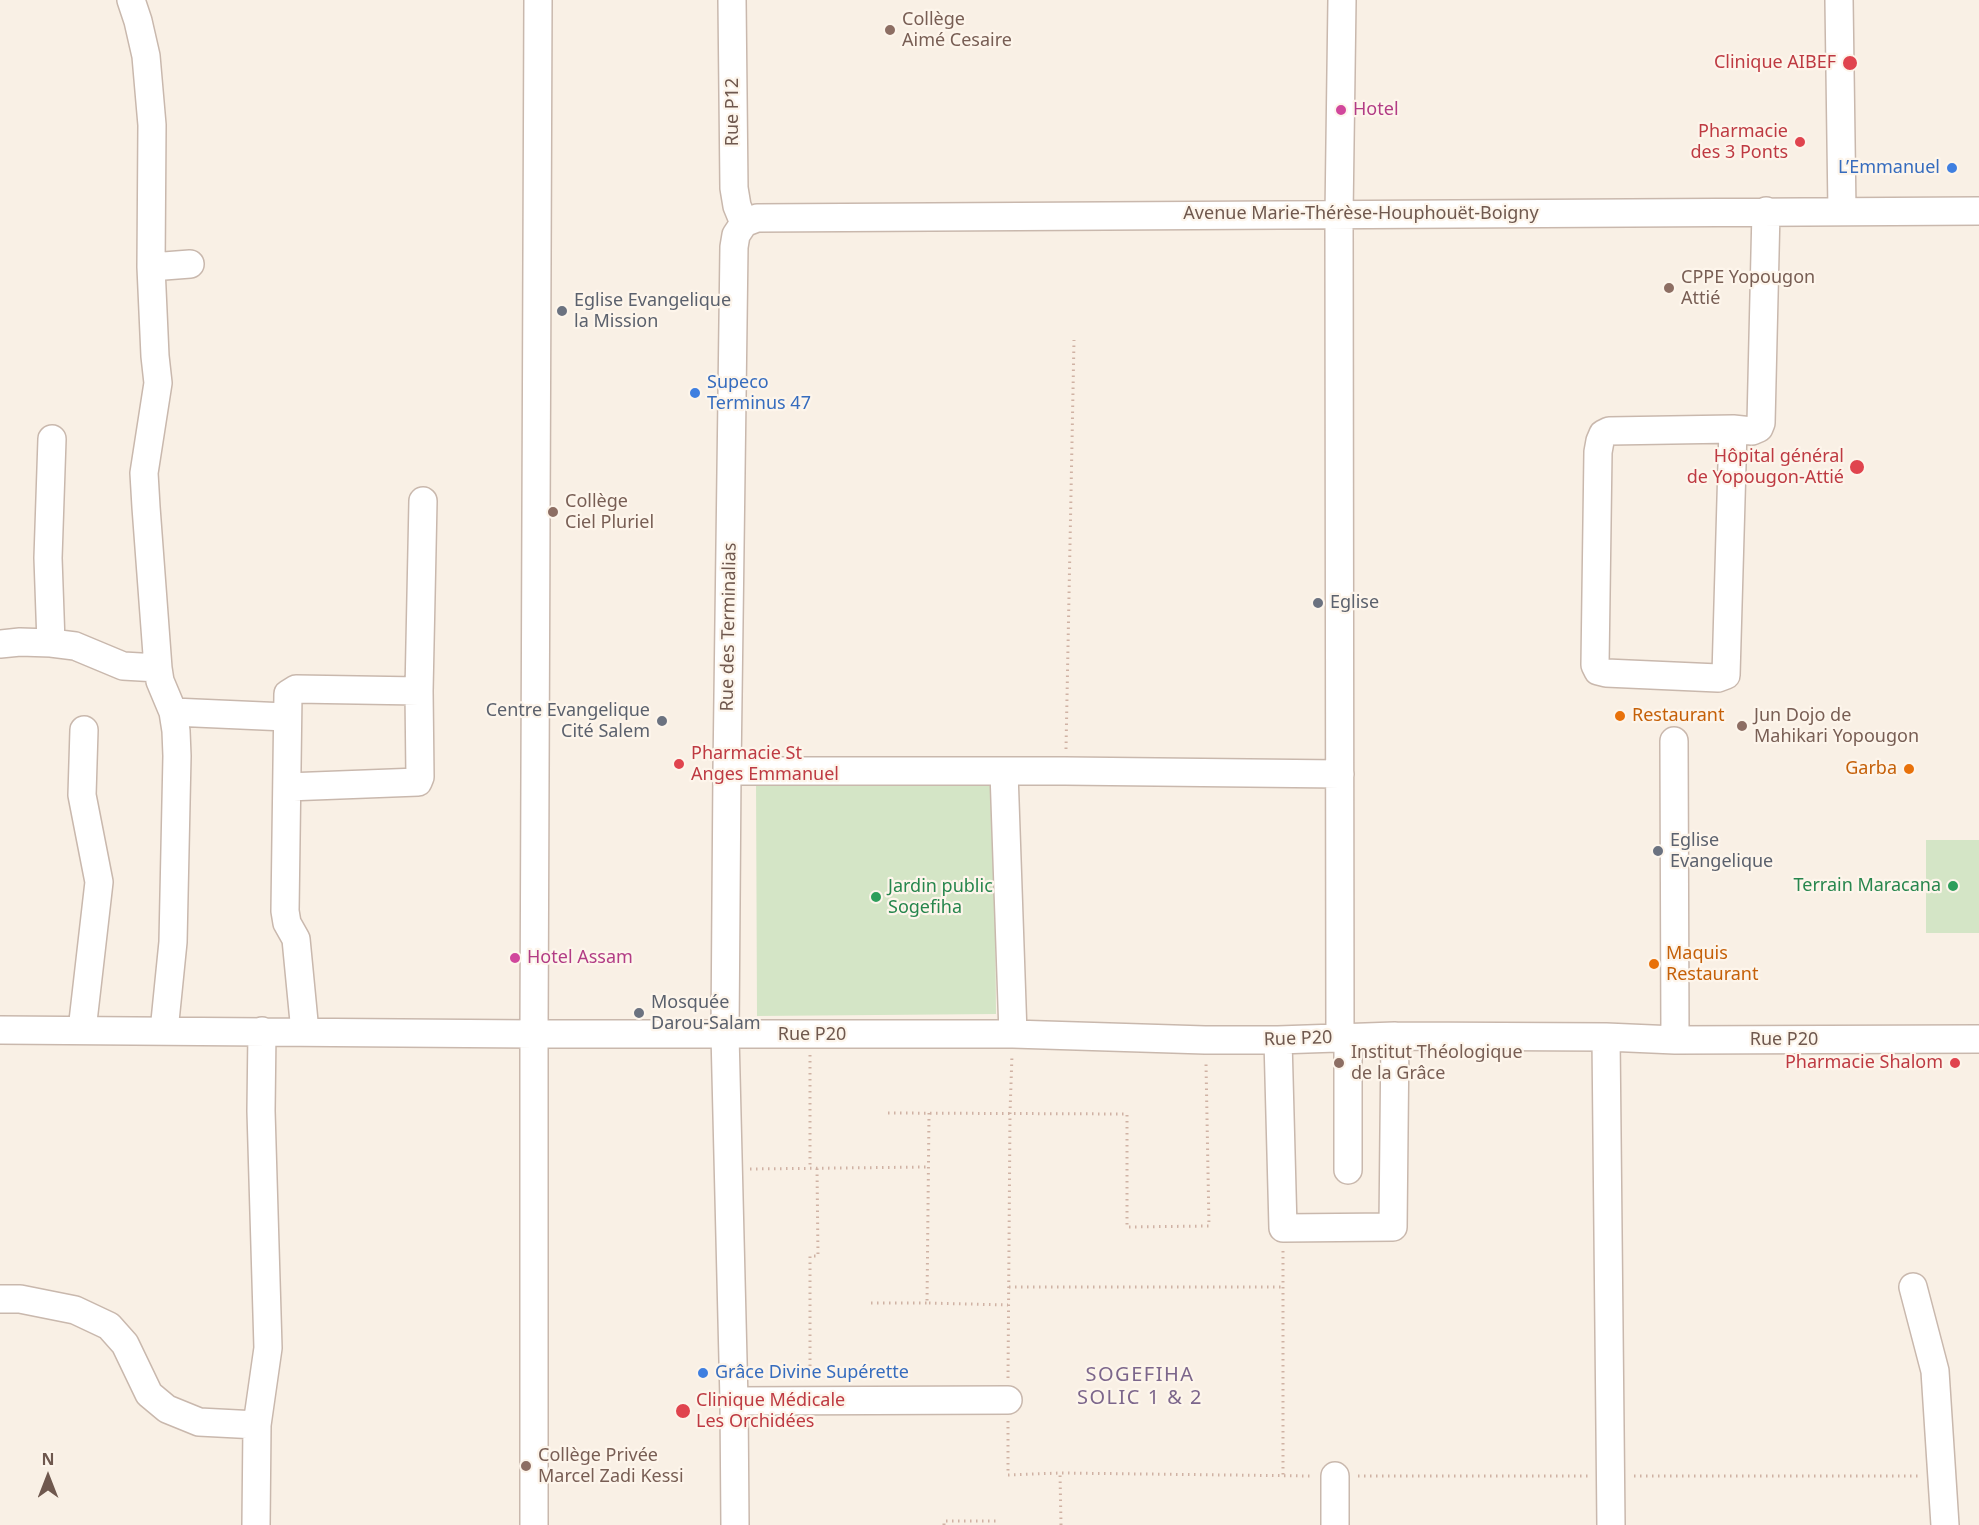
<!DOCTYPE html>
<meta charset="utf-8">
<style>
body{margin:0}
#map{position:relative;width:1979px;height:1525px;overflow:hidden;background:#f9f0e5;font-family:"Noto Sans",sans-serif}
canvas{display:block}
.north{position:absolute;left:18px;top:1447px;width:60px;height:60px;-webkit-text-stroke:4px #fdf5eb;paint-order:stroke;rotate:0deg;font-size:16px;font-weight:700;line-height:24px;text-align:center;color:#6f584e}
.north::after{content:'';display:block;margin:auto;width:21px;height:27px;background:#6f584e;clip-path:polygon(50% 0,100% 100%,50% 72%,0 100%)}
</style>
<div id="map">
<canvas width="1979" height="1525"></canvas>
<div class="north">N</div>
</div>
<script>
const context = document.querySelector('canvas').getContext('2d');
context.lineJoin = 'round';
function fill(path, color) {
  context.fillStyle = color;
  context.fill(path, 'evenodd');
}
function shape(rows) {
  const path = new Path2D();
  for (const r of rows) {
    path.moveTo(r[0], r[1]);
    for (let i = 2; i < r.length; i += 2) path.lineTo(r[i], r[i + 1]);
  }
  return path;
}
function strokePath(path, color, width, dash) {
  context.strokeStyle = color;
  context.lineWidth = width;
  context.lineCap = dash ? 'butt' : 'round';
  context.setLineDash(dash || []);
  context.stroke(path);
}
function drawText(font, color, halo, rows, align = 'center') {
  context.font = font + ' "Noto Sans",sans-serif';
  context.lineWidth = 4.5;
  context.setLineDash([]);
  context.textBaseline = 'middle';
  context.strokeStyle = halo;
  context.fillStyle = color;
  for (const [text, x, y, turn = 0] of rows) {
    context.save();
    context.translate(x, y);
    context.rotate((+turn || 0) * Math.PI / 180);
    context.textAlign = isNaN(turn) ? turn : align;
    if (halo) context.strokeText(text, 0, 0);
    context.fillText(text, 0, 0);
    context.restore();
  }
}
const green = shape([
 [994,777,996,1014,757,1016,756,779],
 [1926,840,1979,840,1979,933,1926,933]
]);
const path = shape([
 [1066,749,1074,340],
 [810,1055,810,1168],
 [888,1113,1127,1114,1127,1227,1209,1226,1206,1063],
 [929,1113,927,1303,1008,1305],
 [750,1169,929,1167],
 [1283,1251,1283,1475],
 [1009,1287,1284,1287],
 [871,1303,927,1303],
 [810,1378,810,1256,818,1256,817,1168],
 [1008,1378,1010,1113,1012,1055],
 [1008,1421,1008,1475,1060,1473],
 [1358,1476,1588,1476],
 [1634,1476,1921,1476],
 [944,1525,944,1521,1000,1521],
 [1061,1525,1060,1473,1312,1476]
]);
const minor = shape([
 [131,0,138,21,146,56,152,125,151,267,155,356,158,383,144,473,146,507,158,668,160,681,173,712,176,731,177,756,173,942,164,1031],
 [732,0,734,188,737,206,744,223],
 [1839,0,1842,211],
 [744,223,757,218,1979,211],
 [151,267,190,264],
 [1733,429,1726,675,1718,678,1606,673,1598,671,1595,665,1598,452,1600,441,1603,434,1609,431,1733,429,1752,431,1759,428,1761,423,1766,211],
 [51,643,48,558,52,439],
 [0,644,20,642,51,643,75,646,123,666,158,668],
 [173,712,286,717],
 [1674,741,1675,1040],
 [727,771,1065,771,1340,774],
 [1004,772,1013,1034],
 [287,787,418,782,420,777,419,691,423,501],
 [0,1030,534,1034,1013,1034,1205,1040,1278,1040,1395,1036,1606,1037,1675,1040,1979,1039],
 [82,1030,99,882,82,795,84,730],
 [305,1032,296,939,287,923,285,911,288,694,296,689,419,691],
 [1340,1037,1339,215,1342,0],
 [1348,1037,1348,1170],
 [1606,1037,1611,1525],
 [1278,1040,1283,1228,1393,1227,1395,1036],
 [1913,1287,1935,1371,1945,1525],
 [0,1299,20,1299,75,1310,109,1326,125,1344,149,1394,167,1409,199,1422,257,1425],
 [734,1401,1008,1400],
 [1335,1476,1335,1525],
 [256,1525,257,1425,268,1348,261,1111,262,1031],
 [534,1525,534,1034,538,0],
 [735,1525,734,1401,725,1034,727,771,734,247,736,235,744,223]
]);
const markers = [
 [890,30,6,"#8d6e63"],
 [1850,63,8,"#e0444e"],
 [1341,110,6,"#d1479c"],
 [1800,142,6,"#e0444e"],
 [1952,168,6,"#3f7fe0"],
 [1669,288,6,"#8d6e63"],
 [562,311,6,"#6b7280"],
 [695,393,6,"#3f7fe0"],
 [1857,467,8,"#e0444e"],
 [553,512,6,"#8d6e63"],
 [1318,603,6,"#6b7280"],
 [1620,716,6,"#e8710a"],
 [662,721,6,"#6b7280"],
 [1742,726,6,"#8d6e63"],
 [679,764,6,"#e0444e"],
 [1909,769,6,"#e8710a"],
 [1658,851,6,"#6b7280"],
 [1953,886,6,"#2e9e5b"],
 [876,897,6,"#2e9e5b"],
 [515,958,6,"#d1479c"],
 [1654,964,6,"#e8710a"],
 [639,1013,6,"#6b7280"],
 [1339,1063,6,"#8d6e63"],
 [1955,1063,6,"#e0444e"],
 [703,1373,6,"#3f7fe0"],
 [683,1411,8,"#e0444e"],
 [526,1466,6,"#8d6e63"]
];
const educationNames = [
 ["Collège",902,20],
 ["Aimé Cesaire",902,41],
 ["CPPE Yopougon",1681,278],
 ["Attié",1681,299],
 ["Collège",565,502],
 ["Ciel Pluriel",565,523],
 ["Jun Dojo de",1754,716],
 ["Mahikari Yopougon",1754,737],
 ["Institut Théologique",1351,1053],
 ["de la Grâce",1351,1074],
 ["Collège Privée",538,1456],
 ["Marcel Zadi Kessi",538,1477]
];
const healthNames = [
 ["Clinique AIBEF",1836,63],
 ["Pharmacie",1788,132],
 ["des 3 Ponts",1788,153],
 ["Hôpital général",1844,457],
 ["de Yopougon-Attié",1844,478],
 ["Pharmacie St",691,754,"left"],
 ["Anges Emmanuel",691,775,"left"],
 ["Pharmacie Shalom",1943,1063],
 ["Clinique Médicale",696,1401,"left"],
 ["Les Orchidées",696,1422,"left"]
];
const hotelNames = [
 ["Hotel",1353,110],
 ["Hotel Assam",527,958]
];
const streetNames = [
 ["Rue P12",733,112,-90],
 ["Avenue Marie-Thérèse-Houphouët-Boigny",1361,214],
 ["Rue des Terminalias",729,627,-89],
 ["Rue P20",812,1035],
 ["Rue P20",1298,1039,-2],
 ["Rue P20",1784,1040]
];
const shopNames = [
 ["L’Emmanuel",1940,168,"right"],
 ["Supeco",707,383],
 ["Terminus 47",707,404],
 ["Grâce Divine Supérette",715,1373]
];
const worshipNames = [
 ["Eglise Evangelique",574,301],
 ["la Mission",574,322],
 ["Eglise",1330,603],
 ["Centre Evangelique",650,711,"right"],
 ["Cité Salem",650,732,"right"],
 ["Eglise",1670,841],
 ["Evangelique",1670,862],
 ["Mosquée",651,1003],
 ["Darou-Salam",651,1024]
];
const foodNames = [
 ["Restaurant",1632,716],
 ["Garba",1897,769,"right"],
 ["Maquis",1666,954],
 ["Restaurant",1666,975]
];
const leisureNames = [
 ["Terrain Maracana",1941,886],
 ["Jardin public",888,887,"left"],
 ["Sogefiha",888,908,"left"]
];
const neighbourhoodNames = [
 ["SOGEFIHA",1140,1375],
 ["SOLIC 1 & 2",1140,1398]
];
fill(green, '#d4e5c6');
strokePath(minor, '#c9b8ad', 30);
strokePath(path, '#d0b2a4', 3, [1.5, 4.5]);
strokePath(minor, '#fff', 27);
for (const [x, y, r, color] of markers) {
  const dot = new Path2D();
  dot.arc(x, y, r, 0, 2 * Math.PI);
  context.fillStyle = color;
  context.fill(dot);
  strokePath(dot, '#fdf5eb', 2);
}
drawText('18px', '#785e54', '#fdf5eb', educationNames, 'left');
drawText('18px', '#be3a42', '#fdf5eb', healthNames, 'right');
drawText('18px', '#b23c85', '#fdf5eb', hotelNames, 'left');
drawText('18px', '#6f584e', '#fdf5eb', streetNames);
drawText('18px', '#366cbe', '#fdf5eb', shopNames, 'left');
drawText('18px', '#5b616d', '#fdf5eb', worshipNames, 'left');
drawText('18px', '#c56008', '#fdf5eb', foodNames, 'left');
drawText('18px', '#27864d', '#fdf5eb', leisureNames, 'right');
context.letterSpacing = '1.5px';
drawText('20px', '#7c668b', '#fdf5eb', neighbourhoodNames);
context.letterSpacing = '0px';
</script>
